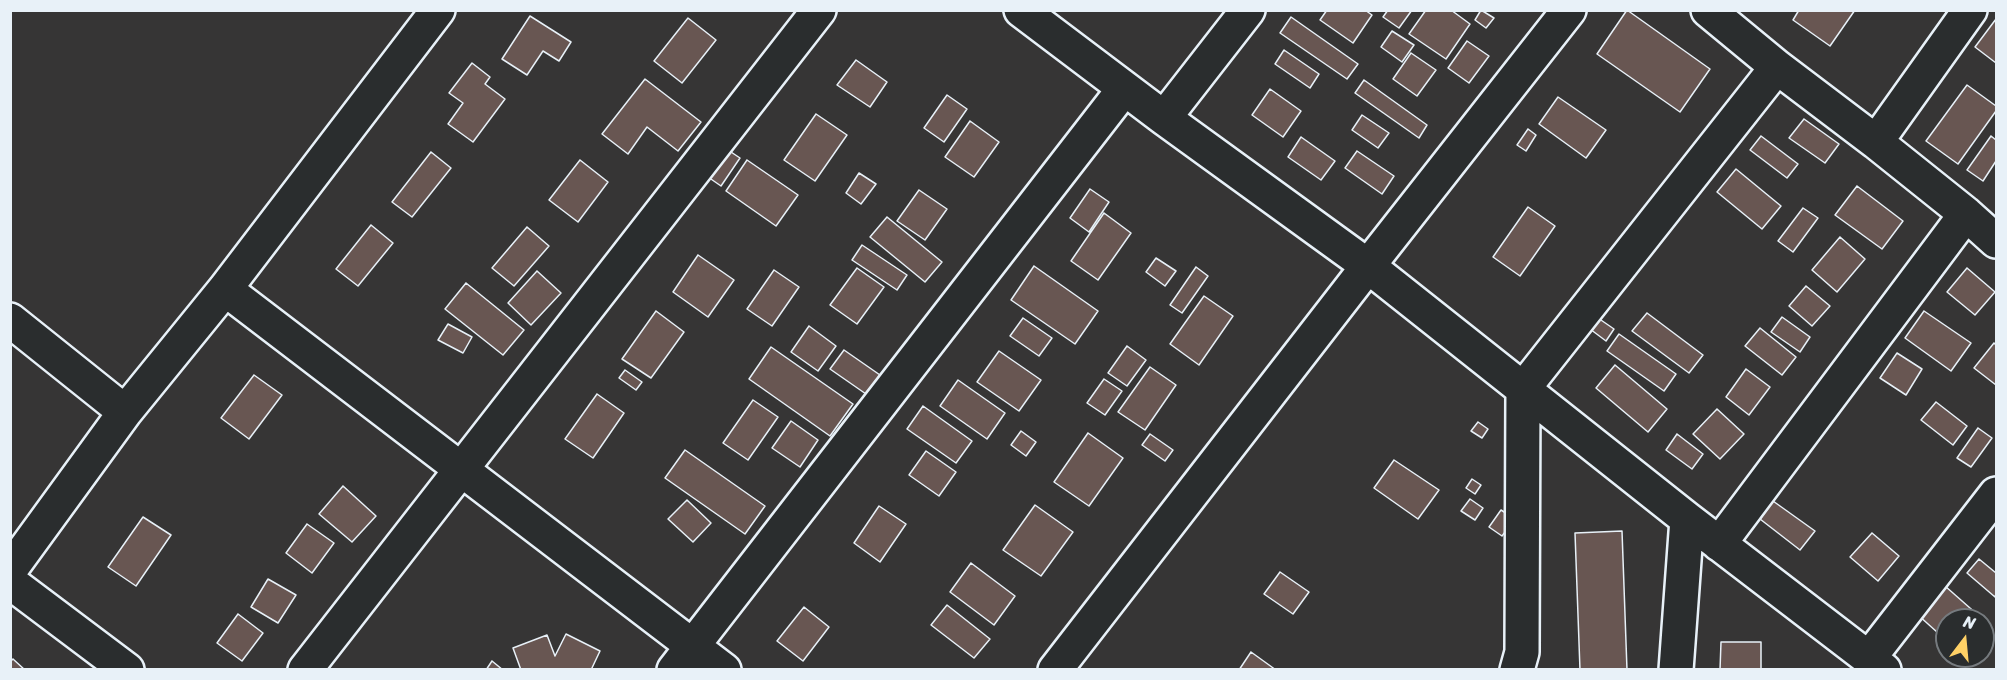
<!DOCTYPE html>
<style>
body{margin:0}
#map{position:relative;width:2007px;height:680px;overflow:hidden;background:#363535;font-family:Sriracha,sans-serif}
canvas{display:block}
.frame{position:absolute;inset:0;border:12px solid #e8f1f8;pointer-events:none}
.north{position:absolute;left:1935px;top:608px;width:60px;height:60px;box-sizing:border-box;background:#2a2d2e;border:2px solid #767b7f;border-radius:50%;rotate:16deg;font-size:16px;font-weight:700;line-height:24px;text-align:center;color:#e8f1f8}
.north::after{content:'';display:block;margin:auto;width:21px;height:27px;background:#ffd166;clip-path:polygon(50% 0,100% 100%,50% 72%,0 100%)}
</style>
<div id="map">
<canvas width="2007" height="680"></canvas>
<div class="frame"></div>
<div class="north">N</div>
</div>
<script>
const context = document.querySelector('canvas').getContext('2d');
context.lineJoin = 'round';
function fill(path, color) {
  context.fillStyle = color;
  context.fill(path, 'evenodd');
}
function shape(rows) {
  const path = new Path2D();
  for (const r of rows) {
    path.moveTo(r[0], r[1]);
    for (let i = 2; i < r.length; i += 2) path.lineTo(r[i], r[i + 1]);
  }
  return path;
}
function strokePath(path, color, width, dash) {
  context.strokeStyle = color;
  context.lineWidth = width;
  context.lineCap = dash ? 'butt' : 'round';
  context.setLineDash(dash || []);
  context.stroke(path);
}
const building = shape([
 [1327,10,1365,10,1372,15,1353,43,1320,20,1327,10],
 [1388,10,1412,10,1399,28,1383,17,1388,10],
 [1426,10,1451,10,1470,24,1446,59,1409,34,1426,10],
 [1481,10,1494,18,1486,28,1475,20,1481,10],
 [1627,10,1710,69,1680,112,1597,54,1627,10],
 [1799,10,1855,10,1830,46,1793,20,1799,10],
 [530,16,571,42,559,61,543,51,527,75,502,59,530,16],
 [1291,17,1358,64,1347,79,1280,33,1291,17],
 [688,18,716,40,682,83,654,61,688,18],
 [1996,19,1996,63,1975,47,1996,19],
 [1392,31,1414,45,1402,62,1381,47,1392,31],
 [1467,41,1489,56,1469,83,1448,68,1467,41],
 [1284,50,1319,74,1310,88,1275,64,1284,50],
 [1411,53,1436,70,1417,96,1393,79,1411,53],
 [856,60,887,82,870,107,837,85,856,60],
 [472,63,490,77,485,84,505,99,473,142,448,124,463,103,449,93,472,63],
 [645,79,701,122,678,151,647,127,628,154,602,134,645,79],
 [1364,80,1427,125,1419,138,1355,93,1364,80],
 [1967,85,1996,106,1996,111,1958,164,1926,141,1967,85],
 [1270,89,1301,111,1283,137,1252,115,1270,89],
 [947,95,967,109,944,142,924,128,947,95],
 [1558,97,1606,130,1586,158,1539,124,1558,97],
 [816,114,847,135,815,181,784,160,816,114],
 [1362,115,1389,133,1378,148,1352,130,1362,115],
 [1804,119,1839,144,1825,163,1789,138,1804,119],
 [970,121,999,142,974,177,945,157,970,121],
 [1528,129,1536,135,1526,151,1517,145,1528,129],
 [1761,136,1798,164,1787,178,1750,150,1761,136],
 [1991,136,1996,140,1996,161,1983,181,1967,170,1991,136],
 [1301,137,1335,161,1321,180,1288,157,1301,137],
 [728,150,740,158,721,186,708,177,728,150],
 [1357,151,1394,176,1382,194,1345,168,1357,151],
 [431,152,451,168,412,217,392,202,431,152],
 [580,160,608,182,578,222,549,200,580,160],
 [747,160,798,195,776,226,726,191,747,160],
 [1736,169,1781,206,1762,229,1717,192,1736,169],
 [859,173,876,184,861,204,846,193,859,173],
 [1857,186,1903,221,1882,249,1835,215,1857,186],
 [1090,189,1109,202,1089,232,1070,218,1090,189],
 [919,190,947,209,925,240,897,221,919,190],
 [1528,207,1555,226,1520,276,1493,257,1528,207],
 [1803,208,1818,218,1793,252,1778,241,1803,208],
 [1104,213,1131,233,1098,280,1071,261,1104,213],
 [887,217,942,262,925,282,870,237,887,217],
 [371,225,393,243,358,286,336,269,371,225],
 [527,227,549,246,514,286,492,268,527,227],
 [1840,237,1865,259,1837,292,1812,270,1840,237],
 [862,245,907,275,897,290,852,260,862,245],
 [698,255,734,280,708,317,673,292,698,255],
 [1156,258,1176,271,1165,286,1146,272,1156,258],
 [1034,266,1098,311,1075,344,1011,300,1034,266],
 [1196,267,1208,276,1182,313,1170,305,1196,267],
 [857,268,884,287,857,324,830,305,857,268],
 [1967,268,1995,292,1975,315,1947,292,1967,268],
 [774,270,799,287,772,326,747,309,774,270],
 [537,271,561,293,531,325,508,303,537,271],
 [466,283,524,330,503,355,445,309,466,283],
 [1806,286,1830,306,1812,326,1789,306,1806,286],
 [1204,296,1233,316,1199,365,1170,344,1204,296],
 [656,311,684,332,651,378,622,359,656,311],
 [1924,311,1971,343,1951,371,1905,338,1924,311],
 [1647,313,1703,355,1689,373,1632,331,1647,313],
 [1782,317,1810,337,1800,352,1771,332,1782,317],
 [1023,318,1052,338,1039,356,1010,336,1023,318],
 [1598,318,1614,329,1606,341,1590,329,1598,318],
 [448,324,472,337,463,353,438,340,448,324],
 [809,326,836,346,818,371,791,352,809,326],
 [1760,328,1796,357,1782,375,1745,346,1760,328],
 [1619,334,1676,374,1664,391,1607,351,1619,334],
 [1994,343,1996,345,1996,385,1974,368,1994,343],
 [1127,346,1146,360,1127,386,1108,373,1127,346],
 [771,347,853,404,830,436,749,379,771,347],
 [844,350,880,375,866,394,830,369,844,350],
 [999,351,1041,380,1019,411,977,382,999,351],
 [1897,353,1922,369,1906,395,1880,378,1897,353],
 [1615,365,1667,409,1648,432,1596,388,1615,365],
 [1150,367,1176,385,1145,430,1118,412,1150,367],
 [1746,369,1770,387,1749,415,1726,397,1746,369],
 [625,370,642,382,636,390,619,378,625,370],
 [254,375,282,395,249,439,221,418,254,375],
 [1104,379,1122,391,1105,415,1087,403,1104,379],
 [958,380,1005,413,987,439,940,406,958,380],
 [597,394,624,413,593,458,565,439,597,394],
 [753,400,778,417,748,460,723,443,753,400],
 [1936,402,1967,426,1953,445,1921,420,1936,402],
 [923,406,972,441,956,463,907,429,923,406],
 [1717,409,1744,434,1720,459,1693,434,1717,409],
 [791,421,818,440,800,467,772,448,791,421],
 [1478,422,1488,429,1482,438,1471,431,1478,422],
 [1978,428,1992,438,1971,467,1957,458,1978,428],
 [1021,431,1036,442,1026,456,1011,445,1021,431],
 [1088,433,1123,458,1089,506,1054,482,1088,433],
 [1150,434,1173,450,1165,461,1142,445,1150,434],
 [1677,434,1703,454,1692,469,1666,450,1677,434],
 [685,450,765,506,745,534,665,478,685,450],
 [926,451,956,472,939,496,909,475,926,451],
 [1394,460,1439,490,1418,519,1374,488,1394,460],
 [1472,479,1481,485,1475,494,1466,488,1472,479],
 [343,486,376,516,352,542,319,514,343,486],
 [1470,499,1483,508,1475,520,1461,511,1470,499],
 [687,500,711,523,693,542,668,519,687,500],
 [1773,501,1815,531,1800,550,1760,519,1773,501],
 [1035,505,1073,532,1041,576,1003,550,1035,505],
 [879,506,906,524,880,562,854,543,879,506],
 [1501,510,1515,519,1502,536,1489,527,1501,510],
 [143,517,171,535,136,586,108,567,143,517],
 [307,524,334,543,312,573,286,553,307,524],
 [1622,531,1627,670,1580,670,1575,533,1622,531],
 [1872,533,1899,556,1878,581,1850,557,1872,533],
 [1979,559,1996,573,1996,594,1995,597,1967,573,1979,559],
 [971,563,1015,596,994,625,950,592,971,563],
 [1280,572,1309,592,1293,614,1264,594,1280,572],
 [268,579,296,595,278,623,251,607,268,579],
 [1945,586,1987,623,1983,627,1983,620,1947,620,1947,641,1918,615,1945,586],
 [947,605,990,639,974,658,931,625,947,605],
 [804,607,829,627,803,661,777,641,804,607],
 [238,614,263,633,242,661,217,643,238,614],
 [566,634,600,651,591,670,521,670,513,648,547,635,555,656,566,634],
 [1721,642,1761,642,1761,670,1720,670,1721,642],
 [1251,652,1276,670,1239,670,1251,652],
 [13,659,25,670,10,670,10,662,13,659],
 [492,661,503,670,486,670,492,661]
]);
const minor = shape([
 [1021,10,1164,118,1368,266,1687,519,1884,670],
 [1708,10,1777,67,1876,142,1966,214,1996,241],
 [1164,118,1248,10],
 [1876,142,1970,10],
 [225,289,724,670],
 [10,320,125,412],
 [1719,544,1966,214],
 [10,570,125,412,225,289,438,10],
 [10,582,127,670],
 [1869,658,1996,494],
 [305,670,819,10],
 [674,670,1124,89],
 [1055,670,1368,266,1569,10],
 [1517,670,1522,652,1523,389,1777,67],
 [1676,670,1687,519]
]);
fill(building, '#685652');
strokePath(building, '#e8f1f8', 1.5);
strokePath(minor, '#e8f1f8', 38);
strokePath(minor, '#2a2d2e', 33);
</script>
